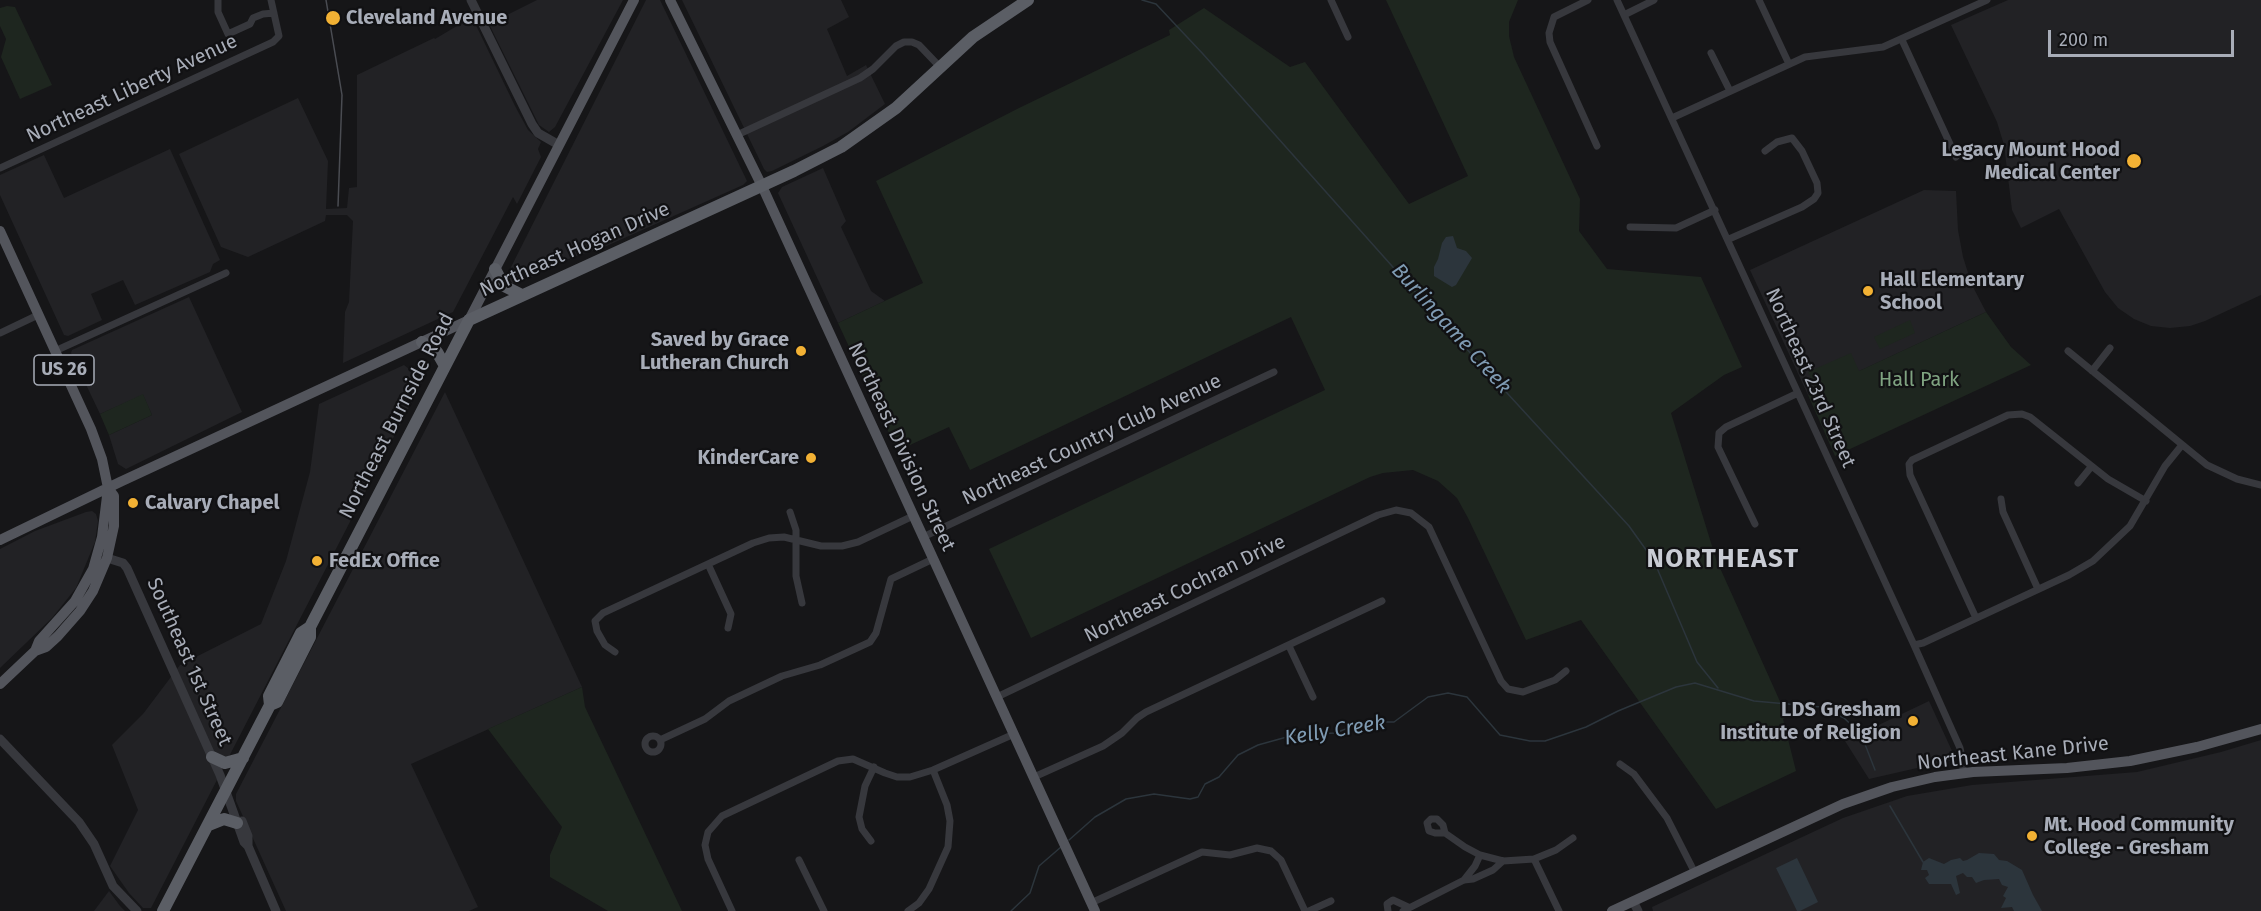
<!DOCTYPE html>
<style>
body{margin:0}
#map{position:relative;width:2261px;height:911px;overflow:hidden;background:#161618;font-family:"Fira Sans",sans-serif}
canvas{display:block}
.scale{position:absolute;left:2048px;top:30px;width:186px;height:27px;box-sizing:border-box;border:3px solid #a8adb8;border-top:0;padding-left:8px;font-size:18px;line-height:21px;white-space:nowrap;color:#a8adb8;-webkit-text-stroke:4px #111113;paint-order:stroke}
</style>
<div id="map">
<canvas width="2261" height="911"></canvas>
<div class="scale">200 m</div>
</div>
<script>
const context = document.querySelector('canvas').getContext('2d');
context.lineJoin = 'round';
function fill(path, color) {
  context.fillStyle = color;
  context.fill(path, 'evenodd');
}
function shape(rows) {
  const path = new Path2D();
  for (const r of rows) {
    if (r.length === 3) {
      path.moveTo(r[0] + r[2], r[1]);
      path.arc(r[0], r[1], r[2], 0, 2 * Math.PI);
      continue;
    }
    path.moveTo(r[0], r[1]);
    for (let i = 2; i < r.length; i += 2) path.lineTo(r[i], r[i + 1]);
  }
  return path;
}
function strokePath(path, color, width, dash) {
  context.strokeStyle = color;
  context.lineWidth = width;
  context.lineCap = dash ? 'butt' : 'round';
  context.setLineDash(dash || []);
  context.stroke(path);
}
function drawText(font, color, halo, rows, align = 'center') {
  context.font = font + ' "Fira Sans",sans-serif';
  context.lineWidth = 4.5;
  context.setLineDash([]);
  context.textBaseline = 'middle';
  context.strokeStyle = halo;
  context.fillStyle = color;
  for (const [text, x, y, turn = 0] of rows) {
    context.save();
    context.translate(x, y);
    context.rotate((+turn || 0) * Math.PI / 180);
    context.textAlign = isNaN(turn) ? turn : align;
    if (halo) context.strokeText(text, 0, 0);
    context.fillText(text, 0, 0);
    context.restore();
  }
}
const built = shape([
 [537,0,623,0,555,127,549,132,539,125,489,24],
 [646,0,660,0,747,181,743,185,602,248,573,257,519,283,512,283,508,278,509,271],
 [682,0,841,0,849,17,827,29,847,76,866,65,885,104,848,132,823,146,772,171,767,172,764,169],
 [2008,0,2261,0,2261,295,2205,321,2190,326,2170,328,2151,326,2134,319,2118,308,2105,292,2059,209,2021,228,2012,210,2004,145,1997,122,1951,25],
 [472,17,515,106,528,130,541,142,538,149,541,157,517,204,513,197,453,312,343,363,345,312,349,302,353,221,347,215,326,215,325,221,248,257,221,247,179,154,298,98,328,161,326,209,347,208,349,188,357,187,357,75,434,38,435,39],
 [170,149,220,260,213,264,210,272,135,305,123,280,91,294,102,320,68,336,64,335,0,195,0,175,44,155,64,198],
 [823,168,846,221,841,227,871,291,885,301,838,323,778,193,782,187],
 [1924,190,1956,191,1958,230,1963,257,1972,285,1986,312,1808,395,1750,270],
 [189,297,242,412,126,469,118,464,109,435,152,415,143,395,100,414,71,353,72,350],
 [404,365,423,380,151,908,143,908,129,893,110,866,138,810,112,745,143,714,180,665,261,624,286,561,310,472,319,404],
 [445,392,582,687,411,764,478,907,469,911,286,911,236,801,236,794],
 [92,511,96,514,98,521,95,542,76,588,52,618,0,668,0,549,35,531,86,512],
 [1929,701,1953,753,1952,760,1869,779,1845,741],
 [2261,740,2261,911,1653,911,1652,907,1843,818,1907,796,1972,785,2137,772,2221,752],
 [109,891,120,906,125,911,94,911]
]);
const green = shape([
 [1386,0,1518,0,1509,22,1509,36,1514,57,1580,199,1579,231,1607,269,1701,277,1742,367,1724,375,1671,413,1716,559,1787,717,1783,719,1796,771,1716,809,1581,620,1526,640,1468,518,1457,498,1438,481,1413,470,1383,473,1370,477,1031,638,989,549,1325,390,1291,317,970,470,949,427,910,445,907,438,894,444,838,323,923,283,876,181,1019,108,1170,35,1169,30,1204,8,1290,67,1305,62,1409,204,1468,176],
 [7,6,15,7,52,85,20,99,1,57,6,39,0,26,0,8],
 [1986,312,2011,347,2031,365,1835,456,1808,395,1817,390,1808,372,1851,353,1859,371],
 [1910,320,1915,333,1880,349,1874,337],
 [143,394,152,415,109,435,100,414],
 [582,687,585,707,682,911,608,911,550,877,550,855,562,827,488,729]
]);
const water = shape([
 [1453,236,1457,248,1466,251,1472,258,1456,285,1452,287,1434,276,1434,267,1438,259,1442,243,1446,237],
 [1979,853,1994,854,1999,860,2007,861,2022,870,2033,895,2042,911,2014,911,2012,907,2001,908,2006,898,2003,896,2008,887,2002,885,1999,879,1984,880,1976,883,1972,877,1967,877,1963,873,1956,876,1960,893,1956,895,1951,884,1929,884,1925,878,1929,875,1927,870,1921,870,1923,862,1929,858,1944,864,1951,860,1960,858,1963,861,1967,860],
 [1797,858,1818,902,1800,911,1797,911,1776,868]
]);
const stream = shape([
 [1142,0,1156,4,1203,54,1441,321,1629,526,1654,561,1697,662,1718,688],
 [1890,806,1923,862],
 [1069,840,1095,817,1126,799,1154,794,1190,799,1198,797,1205,784,1219,777,1238,755,1258,745,1294,735,1335,733,1365,722,1394,722,1428,697,1448,693,1467,697,1500,735,1530,741,1545,741,1586,727,1618,711,1676,687,1695,683,1754,701,1821,707,1844,718,1861,734,1875,770],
 [1011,911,1030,893,1039,866,1061,847]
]);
const minor = shape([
 [218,0,218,12,228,34,250,24,253,18,263,14,274,13],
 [1331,0,1348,37],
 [1588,0,1554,17,1549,33,1550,42,1597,146],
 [1617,0,1914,645,1960,748,1963,762,1963,774],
 [1759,0,1789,64],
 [1624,15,1654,0],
 [1902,40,1956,157],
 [1711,53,1730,91],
 [1672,118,1805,57,1883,47,1987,0],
 [737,135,860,78,873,69,896,46,904,42,912,42,919,45,940,67],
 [0,168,273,42,279,36,271,0],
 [1630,227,1676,228,1715,210],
 [1729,239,1802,207,1814,199,1818,193,1817,183,1802,151,1792,138,1777,142,1765,151],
 [0,333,38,315],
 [55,351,226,273],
 [2068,351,2207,465,2237,479,2261,485],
 [2092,371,2110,348],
 [2078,483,2091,467],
 [2001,499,2003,512,2038,589],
 [790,512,796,530,796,576,802,603],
 [1755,524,1718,447,1719,433,1726,427,1798,393],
 [923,537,1274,372],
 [708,564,731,614,728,628],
 [1976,618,1910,475,1909,464,1912,460,2008,415,2022,414,2030,417,2108,479,2146,501],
 [1914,645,1923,643,2069,575,2093,561,2130,526,2165,466,2182,445],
 [1289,646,1313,697],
 [615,652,605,645,597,631,595,621,603,613,753,543,769,538,784,537,821,546,842,546,858,542,913,516],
 [997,697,1378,515,1396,510,1411,513,1429,527,1501,681,1508,689,1523,692,1555,680,1566,671],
 [653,744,8],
 [660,740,705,719,729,701,782,676,820,665,870,642,876,633,891,579,933,559],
 [1620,764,1634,774,1667,818,1695,873],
 [1034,777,1103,746,1122,733,1137,718,1146,712,1382,601],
 [1445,833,1435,833,1429,831,1427,823,1431,819,1437,819,1443,825,1445,833,1465,847,1480,855,1503,861,1534,859,1556,850,1573,838],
 [871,841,862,829,859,817,865,786,874,767],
 [1534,859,1559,911],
 [799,860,824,911],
 [1464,880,1475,866,1480,855],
 [1091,903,1202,852,1230,855,1257,848,1271,851,1281,860,1305,911],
 [732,911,708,859,705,845,708,832,722,816,838,761,853,759,885,773,897,777,910,777,933,770,1014,734],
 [908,911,919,903,929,889,948,847,950,821,947,805,933,770],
 [1309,911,1331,901],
 [1388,911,1387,904,1393,900,1408,907],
 [1403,911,1464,880,1473,879,1493,870,1503,861]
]);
const tertiary = shape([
 [471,0,532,124,538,133,559,145],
 [107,558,123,563,127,568,220,775,244,842,248,846],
 [0,739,79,822,94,844,113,886,137,911],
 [242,821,248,836,248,846,276,911],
 [1633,901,1638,911]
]);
const primary = shape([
 [670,0,762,186,1095,911],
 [0,231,91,429,102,459,108,488,102,537,93,569,75,601,39,641,35,651],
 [0,540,120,482,469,320,634,0],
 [0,684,35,651,46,647,58,636,80,611,93,591,107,558,114,526,114,496,108,488],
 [1612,911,1843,804,1892,787,1935,777,1973,772,2067,768,2130,761,2197,747,2261,729]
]);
const trunk = shape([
 [495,269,504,286,522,295],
 [422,342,437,352,445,366],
 [270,705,277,702,310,637,310,627],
 [212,757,225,763,243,758],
 [209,825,224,819,237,823],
 [163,911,270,705,269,696,301,633,310,627,469,320,794,171,841,147,896,108,973,37,1028,0]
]);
const tram = shape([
 [326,0,342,95,338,206]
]);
const markers = [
 [333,18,8,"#f2b134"],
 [2134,161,8,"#f2b134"],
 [1868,291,6,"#f2b134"],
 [801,351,6,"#f2b134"],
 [811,458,6,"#f2b134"],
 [133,503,6,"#f2b134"],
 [317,561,6,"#f2b134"],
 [1913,721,6,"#f2b134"],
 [2032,836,6,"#f2b134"]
];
const shields = [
 [64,370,60]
];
const shieldNames = [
 ["US 26",64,370]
];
const poiNames = [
 ["Cleveland Avenue",346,18],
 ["Legacy Mount Hood",2120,150,"right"],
 ["Medical Center",2120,173,"right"],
 ["Hall Elementary",1880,280],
 ["School",1880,303],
 ["Saved by Grace",789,340,"right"],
 ["Lutheran Church",789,363,"right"],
 ["KinderCare",799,458,"right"],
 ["Calvary Chapel",145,503],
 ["FedEx Office",329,561],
 ["LDS Gresham",1901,710,"right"],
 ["Institute of Religion",1901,733,"right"],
 ["Mt. Hood Community",2044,825],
 ["College - Gresham",2044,848]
];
const streetNames = [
 ["Northeast Liberty Avenue",132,89,-25],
 ["Northeast Hogan Drive",575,250,-24],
 ["Northeast 23rd Street",1810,378,66],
 ["Northeast Burnside Road",397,416,-63],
 ["Northeast Country Club Avenue",1092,440,-25],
 ["Northeast Division Street",901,447,65],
 ["Northeast Cochran Drive",1185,589,-26],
 ["Southeast 1st Street",189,662,66],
 ["Northeast Kane Drive",2013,754,-6]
];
const parkNames = [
 ["Hall Park",1919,380]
];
const waterNames = [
 ["Burlingame Creek",1451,329,48],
 ["Kelly Creek",1335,731,-9]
];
const districtNames = [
 ["NORTHEAST",1723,560]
];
fill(built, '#222225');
fill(green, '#1e261f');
fill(water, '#2c353c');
strokePath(stream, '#2c353c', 1.5);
strokePath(minor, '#37383d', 7);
strokePath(tertiary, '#37383d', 9);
strokePath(primary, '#53555c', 10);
strokePath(trunk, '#5b5e65', 12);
strokePath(tram, '#4a4c52', 1.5);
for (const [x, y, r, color] of markers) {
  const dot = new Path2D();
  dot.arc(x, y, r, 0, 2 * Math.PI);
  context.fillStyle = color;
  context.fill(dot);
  strokePath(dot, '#111113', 2);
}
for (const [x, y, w] of shields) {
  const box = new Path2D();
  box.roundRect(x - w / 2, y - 15, w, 30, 4.5);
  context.fillStyle = '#111113';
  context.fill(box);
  strokePath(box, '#a8adb8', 1.5);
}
drawText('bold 18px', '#a8adb8', null, shieldNames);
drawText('bold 20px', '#a8adb8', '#111113', poiNames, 'left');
drawText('20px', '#a8adb8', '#111113', streetNames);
drawText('20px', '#7fa381', '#111113', parkNames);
drawText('italic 21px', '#7f9bb3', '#111113', waterNames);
context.letterSpacing = '1.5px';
drawText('bold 26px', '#c9ccd4', '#111113', districtNames);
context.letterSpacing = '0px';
</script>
